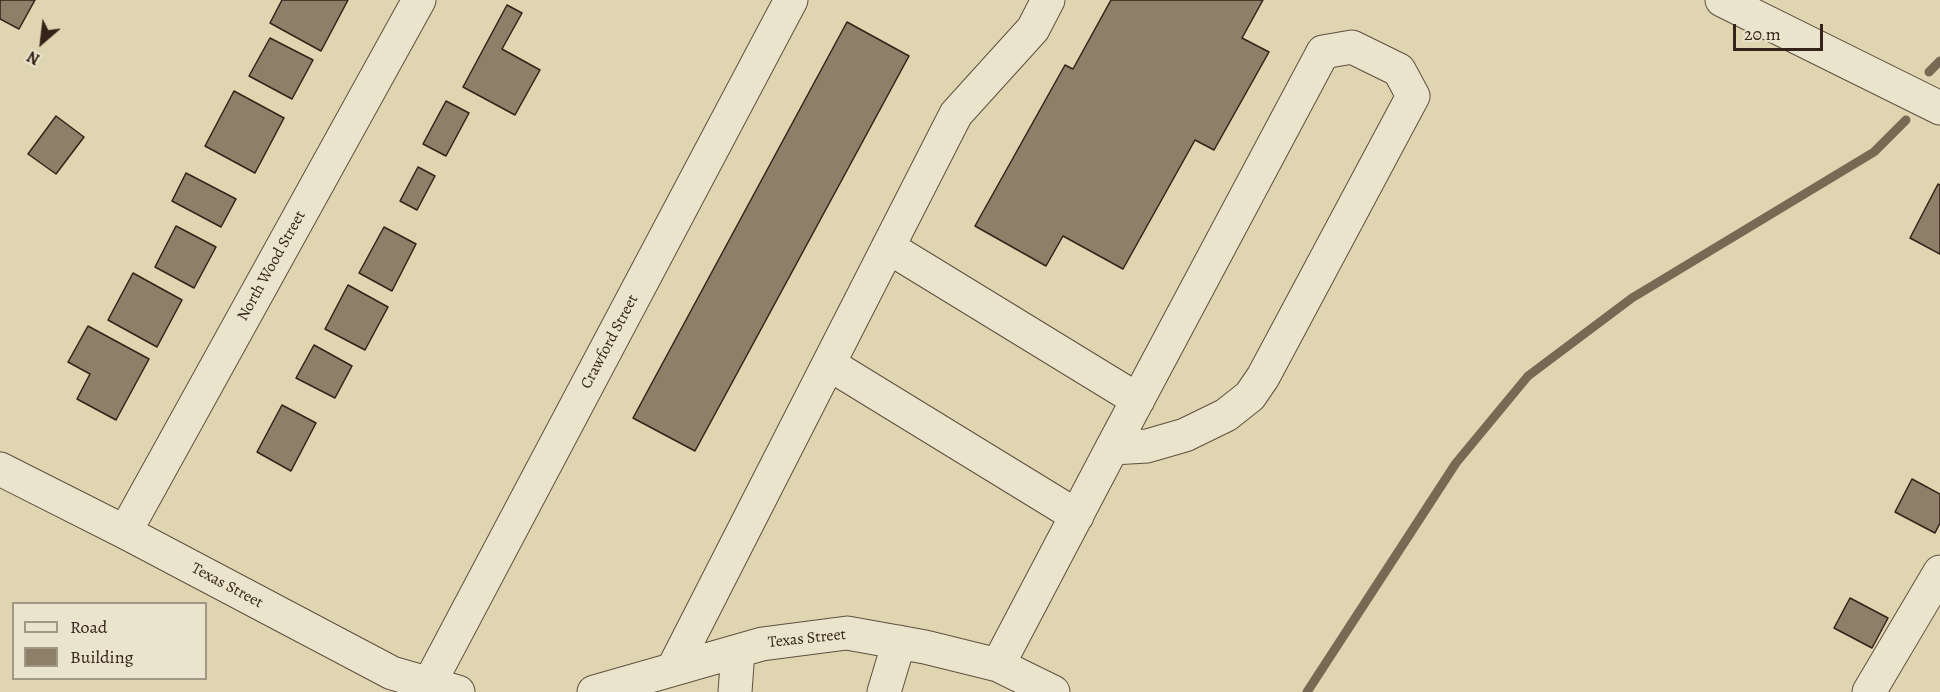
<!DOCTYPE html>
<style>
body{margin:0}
#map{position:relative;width:1940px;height:692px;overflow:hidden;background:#dfd5b1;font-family:Alegreya,serif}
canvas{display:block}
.legend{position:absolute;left:12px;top:602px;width:195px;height:78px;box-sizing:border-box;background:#eae4cc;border:2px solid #a29684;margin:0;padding:8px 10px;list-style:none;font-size:18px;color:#352219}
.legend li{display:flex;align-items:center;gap:12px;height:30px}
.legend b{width:30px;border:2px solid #a29684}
.north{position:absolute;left:12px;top:12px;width:60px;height:60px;-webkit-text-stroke:4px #eae4cc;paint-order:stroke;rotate:208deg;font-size:16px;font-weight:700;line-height:24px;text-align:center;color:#352219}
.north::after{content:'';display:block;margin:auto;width:21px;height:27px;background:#352219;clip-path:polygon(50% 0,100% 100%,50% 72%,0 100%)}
.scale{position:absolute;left:1733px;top:24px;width:90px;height:27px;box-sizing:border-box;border:3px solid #352219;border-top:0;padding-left:8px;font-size:18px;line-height:21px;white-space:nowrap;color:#352219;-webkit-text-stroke:4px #eae4cc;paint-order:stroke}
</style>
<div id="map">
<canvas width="1940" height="692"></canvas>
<ul class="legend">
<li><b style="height:8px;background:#eae4cc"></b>Road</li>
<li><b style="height:16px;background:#8d7f68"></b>Building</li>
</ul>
<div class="north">N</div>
<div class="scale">20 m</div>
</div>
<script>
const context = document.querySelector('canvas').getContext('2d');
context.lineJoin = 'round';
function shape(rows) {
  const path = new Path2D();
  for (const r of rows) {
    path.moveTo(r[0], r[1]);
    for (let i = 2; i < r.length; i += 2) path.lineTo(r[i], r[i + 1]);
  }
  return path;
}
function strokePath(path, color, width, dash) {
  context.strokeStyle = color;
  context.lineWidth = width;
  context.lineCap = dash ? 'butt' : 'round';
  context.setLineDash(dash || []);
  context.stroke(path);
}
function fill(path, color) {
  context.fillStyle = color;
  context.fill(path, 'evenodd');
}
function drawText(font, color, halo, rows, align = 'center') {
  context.font = font + ' Alegreya,serif';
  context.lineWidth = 4.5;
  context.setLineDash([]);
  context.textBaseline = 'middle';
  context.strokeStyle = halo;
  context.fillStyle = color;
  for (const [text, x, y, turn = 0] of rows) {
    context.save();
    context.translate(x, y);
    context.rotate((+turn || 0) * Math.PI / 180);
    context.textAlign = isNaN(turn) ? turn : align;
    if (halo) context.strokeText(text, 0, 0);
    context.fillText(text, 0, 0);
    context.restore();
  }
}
const stream = shape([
 [1929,72,1940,61],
 [1307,692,1456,463,1528,376,1632,298,1874,152,1906,120]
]);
const building = shape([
 [0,0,35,0,19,29,0,19,0,0],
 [282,0,348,0,321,51,270,23,282,0],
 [1111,0,1263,0,1242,38,1269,52,1214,150,1195,140,1123,269,1063,236,1046,266,975,226,1065,65,1073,69,1111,0],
 [507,5,522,13,502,49,540,70,515,115,463,87,507,5],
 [847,22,909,56,695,451,633,418,847,22],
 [270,38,313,60,292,99,249,76,270,38],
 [234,91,284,118,255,173,205,146,234,91],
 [446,101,469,113,446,156,423,144,446,101],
 [56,116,84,137,56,174,28,154,56,116],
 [418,167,435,176,417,210,400,201,418,167],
 [186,173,236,199,221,227,172,201,186,173],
 [1938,184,1940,185,1940,254,1910,238,1938,184],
 [176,226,216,247,194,288,155,267,176,226],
 [384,227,416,244,392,291,359,273,384,227],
 [133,273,182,300,157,347,108,320,133,273],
 [348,285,388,307,365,350,325,329,348,285],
 [88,326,149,359,116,420,77,399,90,374,68,362,88,326],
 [314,345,352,366,335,398,296,378,314,345],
 [282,405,316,423,291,471,257,452,282,405],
 [1912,479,1940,494,1940,523,1935,533,1895,512,1912,479],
 [1850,598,1888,618,1872,648,1834,628,1850,598]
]);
const minor = shape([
 [1722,0,1940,108],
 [888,247,1138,400],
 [829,364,1077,516],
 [0,469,125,532,392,673,458,692],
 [125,532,419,0],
 [998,665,1112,448,1323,52,1352,47,1399,70,1413,96,1263,377,1250,396,1226,415,1185,435,1147,446,1112,448],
 [673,669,956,114,1033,29,1048,0],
 [429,684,791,0],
 [594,692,762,644,847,633,925,647,998,665,1053,692],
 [735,692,738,651],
 [884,692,899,642],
 [1869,692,1940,572]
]);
const streetNames = [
 ["North Wood Street",272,266,-61],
 ["Crawford Street",610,342,-62],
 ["Texas Street",227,586,28],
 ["Texas Street",807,639,-6]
];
strokePath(stream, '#786955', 9);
fill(building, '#8d7f68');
strokePath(building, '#352219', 1.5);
strokePath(minor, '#604f3f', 35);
strokePath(minor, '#eae4cc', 33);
drawText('16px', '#352219', '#eae4cc', streetNames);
</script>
